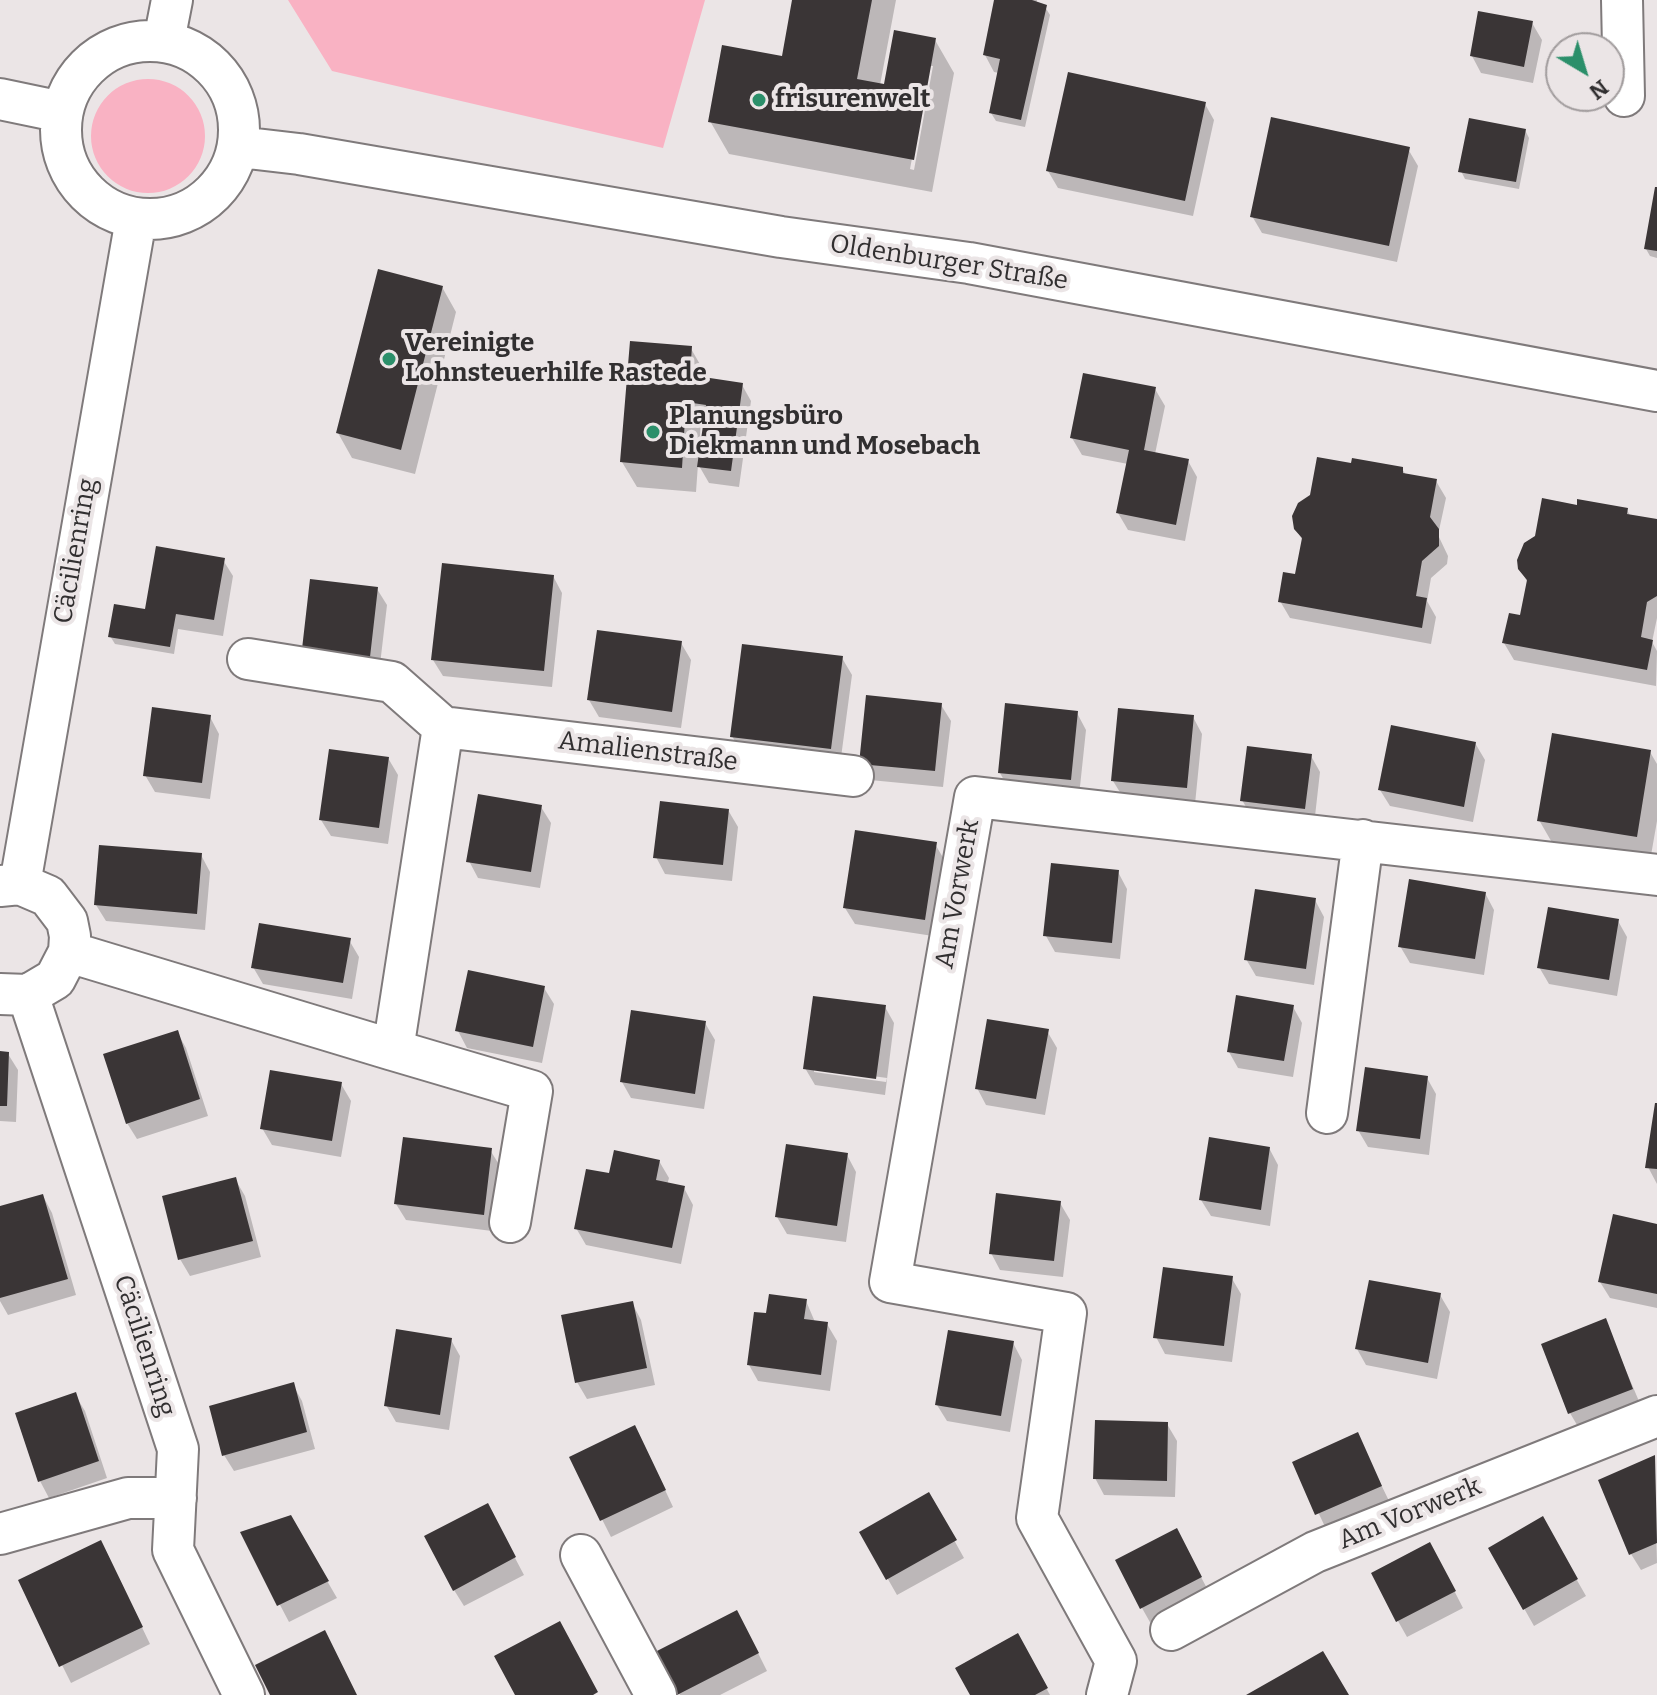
<!DOCTYPE html>
<meta charset="utf-8">
<style>
body{margin:0}
#map{position:relative;width:1657px;height:1695px;overflow:hidden;background:#ebe5e6;font-family:Bitter,serif}
canvas{display:block}
.north{position:absolute;left:1545px;top:32px;width:80px;height:80px;box-sizing:border-box;background:#ebe5e6;border:2px solid #a19c9d;border-radius:50%;rotate:142deg;font-size:22px;font-weight:700;line-height:32px;text-align:center;color:#312f30}
.north::after{content:'';display:block;margin:auto;width:28px;height:36px;background:#2b8f6a;clip-path:polygon(50% 0,100% 100%,50% 72%,0 100%)}
</style>
<div id="map">
<canvas width="1657" height="1695"></canvas>
<div class="north">N</div>
</div>
<script>
const context = document.querySelector('canvas').getContext('2d');
context.lineJoin = 'round';
function fill(path, color) {
  context.fillStyle = color;
  context.fill(path, 'evenodd');
}
function shape(rows) {
  const path = new Path2D();
  for (const r of rows) {
    if (r.length === 3) {
      path.moveTo(r[0] + r[2], r[1]);
      path.arc(r[0], r[1], r[2], 0, 2 * Math.PI);
      continue;
    }
    path.moveTo(r[0], r[1]);
    for (let i = 2; i < r.length; i += 2) path.lineTo(r[i], r[i + 1]);
  }
  return path;
}
function strokePath(path, color, width, dash) {
  context.strokeStyle = color;
  context.lineWidth = width;
  context.lineCap = dash ? 'butt' : 'round';
  context.setLineDash(dash || []);
  context.stroke(path);
}
function drawText(font, color, halo, rows, align = 'center') {
  context.font = font + ' Bitter,serif';
  context.lineWidth = 8;
  context.setLineDash([]);
  context.textBaseline = 'middle';
  context.strokeStyle = halo;
  context.fillStyle = color;
  for (const [text, x, y, turn = 0] of rows) {
    context.save();
    context.translate(x, y);
    context.rotate((+turn || 0) * Math.PI / 180);
    context.textAlign = isNaN(turn) ? turn : align;
    if (halo) context.strokeText(text, 0, 0);
    context.fillText(text, 0, 0);
    context.restore();
  }
}
const green = shape([
 [288,0,705,0,663,148,332,71],
 [148,136,57]
]);
const shadow = shape([
 [794,0,896,0,880,85,885,86,935,40,954,73,932,192,729,154,710,121,783,59],
 [929,66,933,66,914,170,910,169],
 [996,0,1037,0,1036,5,1045,7,1050,15,1025,127,996,121,991,113,999,73,994,72,985,55],
 [1532,23,1542,40,1533,83,1481,73,1472,56],
 [1205,104,1214,120,1193,216,1058,188,1048,171],
 [1525,130,1529,138,1519,189,1465,179,1461,171],
 [1408,149,1418,166,1397,262,1262,233,1252,216],
 [1657,189,1657,258,1650,256,1646,249],
 [442,287,456,312,415,474,352,458,338,433],
 [690,347,705,373,704,379,742,385,751,401,739,487,709,483,698,464,696,492,637,487,622,462],
 [701,419,706,420,703,437,700,436],
 [1155,389,1165,406,1155,454,1188,461,1197,477,1185,541,1128,530,1118,513,1128,464,1082,455,1072,438],
 [1353,465,1402,469,1406,475,1436,481,1446,498,1438,535,1448,556,1447,564,1431,578,1427,601,1436,617,1431,644,1290,618,1280,601,1297,576,1303,541,1296,529],
 [1578,507,1627,510,1631,517,1657,521,1657,618,1652,642,1657,651,1656,686,1514,660,1504,643,1522,618,1528,583,1520,569],
 [223,560,233,576,223,636,178,629,174,654,115,644,110,636],
 [553,576,562,593,552,687,443,676,433,660],
 [377,589,387,605,379,673,304,649],
 [681,643,691,660,681,728,599,717,589,700],
 [842,658,852,675,840,765,742,753,732,736],
 [941,705,951,721,943,787,870,780,861,763],
 [1077,713,1086,730,1079,796,1009,789,1000,773],
 [210,717,219,734,210,799,155,792,145,775],
 [1193,717,1202,734,1195,804,1123,797,1113,781],
 [1475,743,1485,760,1473,822,1390,806,1380,790],
 [1650,752,1657,764,1657,821,1650,861,1554,846,1539,820],
 [1311,756,1320,772,1314,825,1252,817,1242,800],
 [388,758,398,775,388,844,331,836,321,820],
 [541,807,551,823,540,888,478,878,469,861],
 [728,810,738,827,732,881,665,874,656,857],
 [935,844,945,861,933,936,855,924,845,908],
 [201,855,210,872,205,930,106,921,96,905],
 [1118,872,1127,889,1120,959,1055,952,1046,936],
 [1485,893,1494,910,1484,975,1410,963,1400,946],
 [1315,900,1324,917,1314,985,1256,976,1246,959],
 [1618,921,1627,937,1617,996,1549,984,1539,967],
 [349,940,359,957,352,999,263,984,253,967],
 [544,988,554,1004,542,1063,467,1048,458,1031],
 [885,1007,894,1023,885,1095,815,1085,805,1068],
 [814,1068,887,1078,886,1082,814,1072],
 [1293,1007,1302,1023,1293,1077,1238,1068,1229,1052],
 [705,1023,715,1040,704,1109,631,1098,622,1082],
 [1047,1031,1057,1048,1045,1115,986,1105,977,1088],
 [177,1032,186,1048,208,1116,137,1139,127,1123],
 [0,1053,8,1054,18,1070,16,1122,0,1121],
 [1427,1078,1436,1094,1429,1155,1368,1147,1358,1130],
 [341,1084,351,1101,341,1157,272,1145,262,1128],
 [1657,1105,1657,1184,1648,1167],
 [1269,1148,1278,1165,1270,1226,1211,1216,1201,1200],
 [490,1150,500,1166,492,1231,406,1220,396,1204],
 [847,1155,856,1172,846,1242,787,1234,777,1217],
 [659,1161,669,1178,667,1185,684,1188,693,1205,681,1264,586,1245,576,1228,611,1175],
 [235,1179,245,1196,261,1257,190,1276,180,1259],
 [43,1196,52,1213,76,1295,8,1315,0,1301,0,1208],
 [1060,1203,1070,1220,1063,1277,1000,1270,991,1253],
 [1657,1226,1657,1308,1610,1298,1600,1282],
 [1231,1277,1241,1294,1232,1362,1165,1354,1156,1337],
 [1440,1295,1450,1312,1437,1379,1366,1365,1357,1349],
 [806,1301,815,1322,827,1324,837,1341,830,1391,758,1381,749,1365,767,1316],
 [632,1303,641,1320,655,1385,587,1399,577,1382],
 [1605,1321,1641,1406,1580,1430,1570,1413],
 [451,1340,460,1356,449,1430,396,1422,386,1405],
 [1013,1343,1022,1360,1010,1432,947,1421,937,1405],
 [293,1385,302,1401,315,1449,234,1471,224,1455],
 [75,1395,85,1411,107,1478,49,1498,40,1481,17,1414],
 [1167,1424,1177,1441,1175,1497,1104,1495,1095,1478],
 [1357,1435,1390,1503,1327,1531,1295,1463],
 [644,1445,673,1507,611,1537,571,1458],
 [1654,1458,1657,1563,1641,1570,1631,1554],
 [929,1495,964,1558,897,1595,861,1532],
 [290,1517,337,1598,289,1622,242,1533],
 [1542,1519,1586,1596,1534,1626,1490,1548],
 [496,1522,524,1575,464,1606,454,1590],
 [1185,1547,1210,1594,1151,1624,1142,1608],
 [109,1559,150,1644,71,1683,20,1581],
 [1439,1561,1463,1608,1407,1637,1398,1621],
 [746,1629,767,1671,720,1695,680,1695,658,1653],
 [1018,1636,1050,1695,972,1695]
]);
const building = shape([
 [792,0,872,0,857,79,884,84,894,30,936,38,914,160,708,122,722,45,782,56],
 [994,0,1032,0,1047,5,1021,120,989,113,1000,59,983,55],
 [1478,11,1533,21,1524,67,1470,56],
 [1068,72,1206,102,1185,201,1046,171],
 [1271,117,1410,147,1389,246,1250,217],
 [1469,118,1526,129,1516,182,1458,172],
 [1655,187,1657,187,1657,251,1644,249],
 [378,269,443,286,401,450,336,433],
 [630,341,692,346,690,375,743,383,731,471,697,467,706,405,686,402,682,468,620,462],
 [1083,373,1156,387,1144,450,1189,459,1176,525,1116,513,1129,450,1070,438],
 [1317,457,1351,463,1352,458,1403,467,1403,473,1437,479,1430,517,1439,529,1439,546,1422,561,1416,596,1427,598,1422,628,1278,602,1283,572,1295,574,1302,538,1294,529,1292,516,1298,503,1310,495],
 [1542,498,1577,505,1577,499,1628,508,1627,514,1657,519,1657,596,1647,602,1641,637,1653,640,1647,670,1502,643,1509,613,1520,615,1527,580,1518,569,1517,560,1524,543,1535,536],
 [156,546,225,558,214,620,176,614,170,647,108,637,114,604,145,609],
 [442,563,554,575,544,671,431,660],
 [310,579,378,587,370,657,302,649],
 [597,630,682,641,672,712,587,700],
 [742,644,843,656,831,749,730,737],
 [866,695,942,703,935,771,859,764],
 [1005,703,1078,711,1071,780,998,773],
 [152,707,211,715,202,783,143,776],
 [1118,708,1194,715,1187,788,1111,781],
 [1391,725,1476,742,1464,807,1378,790],
 [1552,733,1651,750,1637,837,1537,821],
 [1247,746,1312,754,1305,809,1240,801],
 [329,749,389,757,379,828,319,820],
 [478,794,542,805,531,872,466,862],
 [660,801,729,809,723,865,653,858],
 [855,830,937,842,925,920,843,908],
 [99,845,202,853,197,914,94,905],
 [1051,863,1119,870,1112,943,1043,936],
 [1409,879,1486,892,1475,959,1398,947],
 [1255,889,1316,898,1306,969,1244,960],
 [1548,907,1619,919,1609,980,1537,968],
 [259,923,351,938,343,983,251,968],
 [468,970,545,986,533,1047,455,1031],
 [1236,995,1294,1005,1284,1061,1227,1052],
 [813,996,886,1005,876,1079,803,1069],
 [631,1010,706,1021,695,1094,620,1082],
 [987,1019,1049,1029,1036,1099,975,1089],
 [178,1030,200,1099,126,1124,103,1054],
 [0,1051,9,1052,7,1106,0,1106],
 [1365,1067,1428,1076,1420,1139,1356,1131],
 [270,1070,342,1082,332,1141,260,1129],
 [1655,1103,1657,1103,1657,1169,1645,1168],
 [403,1137,492,1148,484,1215,394,1204],
 [1209,1137,1270,1147,1261,1210,1199,1200],
 [786,1144,848,1153,837,1226,775,1217],
 [614,1150,660,1160,656,1180,685,1186,672,1248,574,1229,586,1169,609,1173],
 [236,1177,253,1241,178,1260,162,1196],
 [996,1193,1061,1201,1054,1261,989,1254],
 [43,1194,68,1279,0,1298,0,1206],
 [1613,1214,1657,1224,1657,1294,1598,1282],
 [1163,1267,1233,1276,1224,1346,1153,1338],
 [1369,1280,1441,1293,1428,1363,1355,1349],
 [769,1294,807,1299,804,1319,828,1322,821,1375,747,1365,754,1312,766,1313],
 [633,1301,647,1368,575,1383,561,1315],
 [1606,1318,1633,1389,1568,1414,1541,1344],
 [396,1329,452,1338,440,1415,384,1406],
 [948,1330,1014,1341,1001,1416,935,1405],
 [294,1382,307,1432,222,1456,209,1406],
 [76,1392,99,1461,38,1482,15,1413],
 [1095,1420,1168,1422,1167,1481,1093,1479],
 [635,1425,666,1490,600,1521,569,1457],
 [1358,1432,1382,1486,1315,1515,1292,1462],
 [1655,1455,1657,1543,1629,1555,1598,1480],
 [929,1492,957,1540,886,1580,859,1532],
 [488,1503,516,1557,453,1591,424,1536],
 [291,1515,329,1581,277,1606,240,1532],
 [1543,1516,1578,1579,1523,1610,1488,1548],
 [1177,1528,1202,1577,1140,1609,1115,1560],
 [101,1540,143,1627,59,1667,18,1580],
 [1430,1542,1456,1591,1396,1622,1371,1573],
 [737,1610,759,1653,677,1695,655,1652],
 [560,1621,598,1692,593,1695,515,1695,494,1656],
 [325,1630,357,1695,270,1695,255,1665],
 [1018,1633,1048,1688,1035,1695,970,1695,955,1668],
 [1323,1651,1349,1695,1246,1695,1283,1674]
]);
const minor = shape([
 [1622,0,1624,96],
 [150,130,89],
 [164,41,172,0],
 [0,99,62,112],
 [239,147,299,154,781,237,969,263,1657,391],
 [443,727,853,776],
 [20,884,136,219],
 [0,886,20,884,48,896,67,921,70,936,69,952,55,979,28,995,0,994],
 [69,952,393,1050,443,727,392,682,248,659],
 [28,995,178,1449,173,1550,244,1695],
 [393,1050,532,1091,510,1222],
 [1327,1113,1363,840],
 [0,1534,128,1498,176,1498],
 [581,1555,656,1695],
 [1171,1630,1315,1552,1657,1416],
 [1107,1695,1116,1661,1037,1518,1066,1313,890,1282,975,797,1657,875]
]);
const markers = [
 [759,100,8,"#2b8f6a"],
 [389,359,8,"#2b8f6a"],
 [653,432,8,"#2b8f6a"]
];
const poiNames = [
 ["frisurenwelt",775,100],
 ["Vereinigte",405,344],
 ["Lohnsteuerhilfe Rastede",405,374],
 ["Planungsbüro",669,417],
 ["Diekmann und Mosebach",669,447]
];
const streetNames = [
 ["Oldenburger Straße",949,263,9],
 ["Cäcilienring",76,551,-80],
 ["Amalienstraße",648,752,7],
 ["Am Vorwerk",958,894,-80],
 ["Cäcilienring",144,1346,72],
 ["Am Vorwerk",1410,1514,-22]
];
fill(green, '#f9b2c3');
fill(shadow, '#0003');
fill(building, '#3a3536');
strokePath(minor, '#7f7a7b', 44);
strokePath(minor, '#fff', 40);
for (const [x, y, r, color] of markers) {
  const dot = new Path2D();
  dot.arc(x, y, r, 0, 2 * Math.PI);
  context.fillStyle = color;
  context.fill(dot);
  strokePath(dot, '#ebe5e6', 3);
}
drawText('bold 26px', '#312f30', '#ebe5e6', poiNames, 'left');
drawText('26px', '#312f30', '#ebe5e6', streetNames);
</script>
